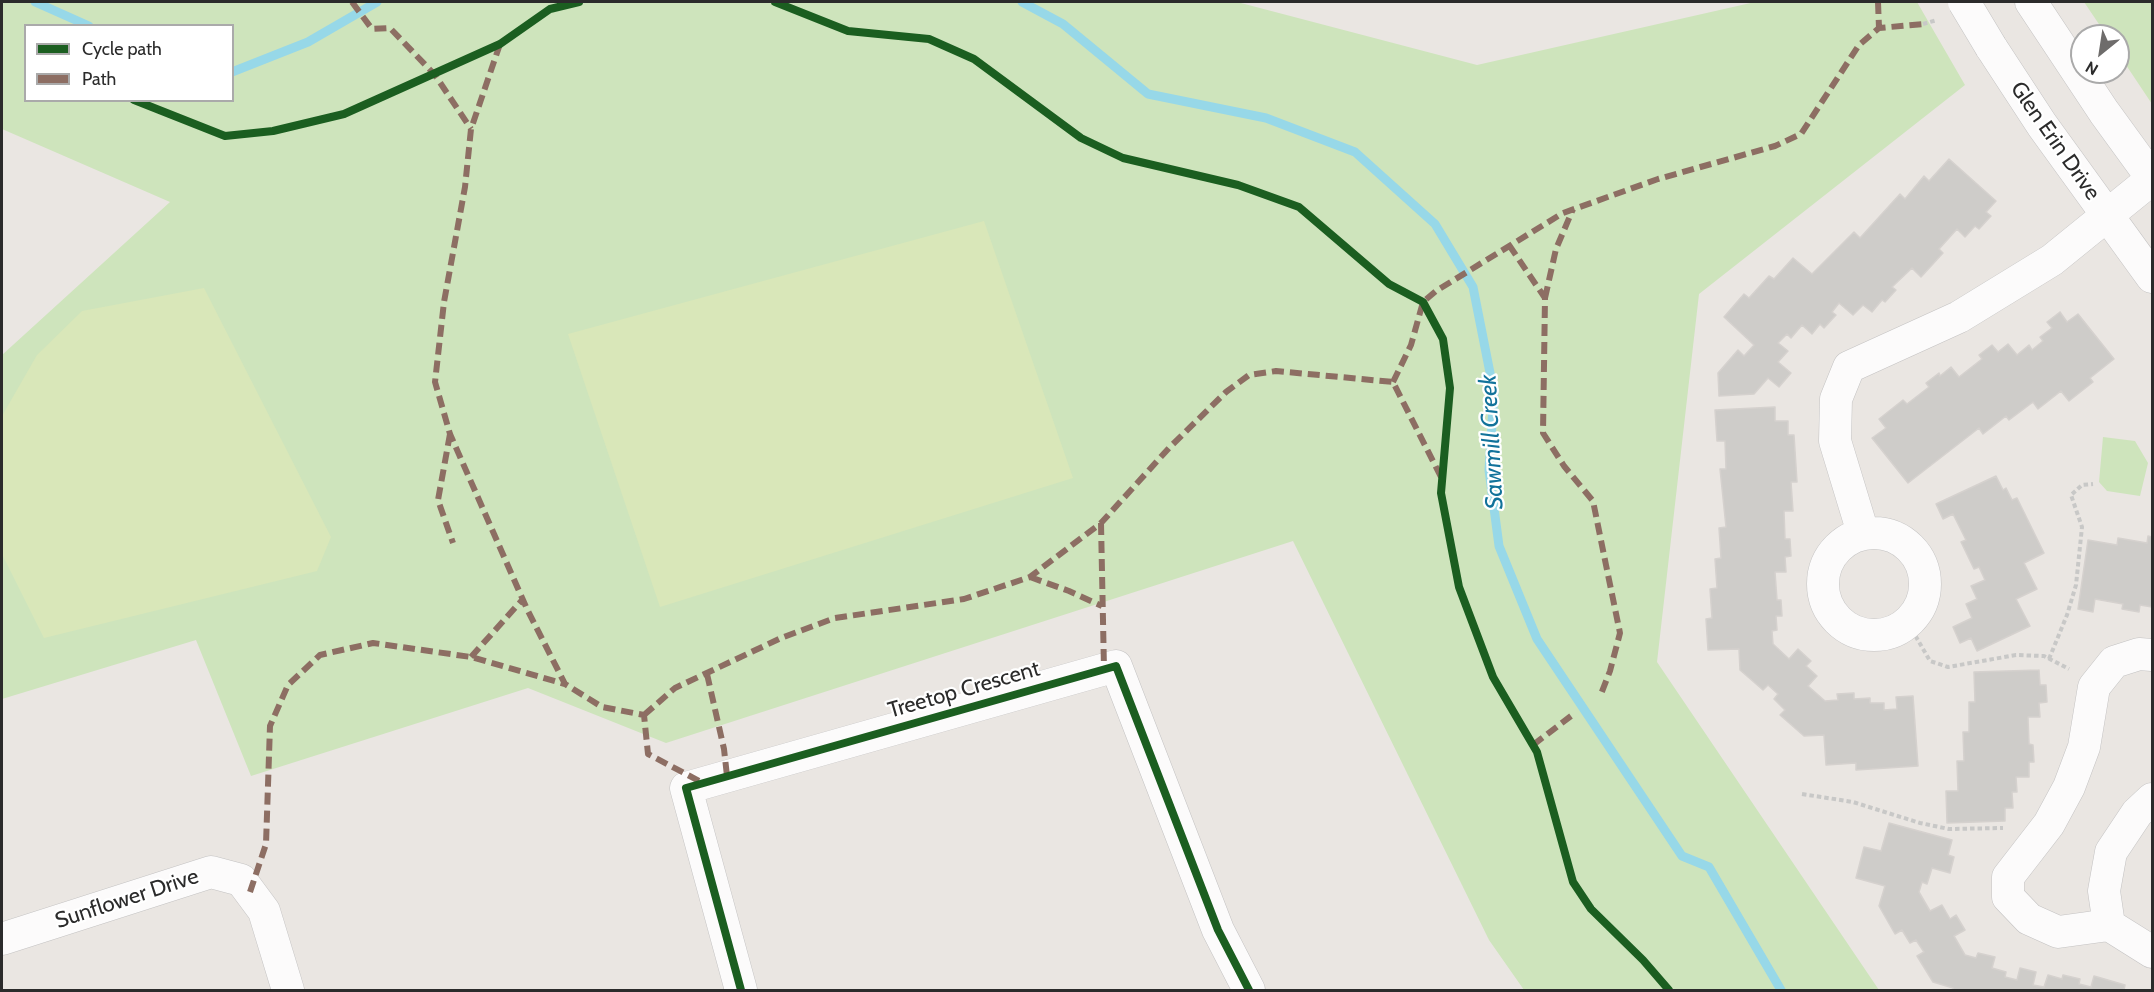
<!DOCTYPE html>
<style>
body{margin:0}
#map{position:relative;width:2154px;height:992px;overflow:hidden;background:#eae6e2;font-family:Cabin,sans-serif}
canvas{display:block}
.frame{position:absolute;inset:0;border:3px solid #2b2b2b;pointer-events:none}
.legend{position:absolute;left:24px;top:24px;width:210px;height:78px;box-sizing:border-box;background:#fff;border:2px solid #aaa;margin:0;padding:8px 10px;list-style:none;font-size:18px;color:#2b2b2b}
.legend li{display:flex;align-items:center;gap:12px;height:30px}
.legend b{width:30px;border:2px solid #aaa}
.north{position:absolute;left:2070px;top:24px;width:60px;height:60px;box-sizing:border-box;background:#fff;border:2px solid #aaa;border-radius:50%;rotate:210deg;font-size:16px;font-weight:700;line-height:24px;text-align:center;color:#2b2b2b}
.north::after{content:'';display:block;margin:auto;width:21px;height:27px;background:#6e6c6b;clip-path:polygon(50% 0,100% 100%,50% 72%,0 100%)}
</style>
<div id="map">
<canvas width="2154" height="992"></canvas>
<div class="frame"></div>
<ul class="legend">
<li><b style="height:8px;background:#1b5e20"></b>Cycle path</li>
<li><b style="height:8px;background:#8d6e63"></b>Path</li>
</ul>
<div class="north">N</div>
</div>
<script>
const context = document.querySelector('canvas').getContext('2d');
context.lineJoin = 'round';
function fill(path, color) {
  context.fillStyle = color;
  context.fill(path, 'evenodd');
}
function shape(rows) {
  const path = new Path2D();
  for (const r of rows) {
    if (r.length === 3) {
      path.moveTo(r[0] + r[2], r[1]);
      path.arc(r[0], r[1], r[2], 0, 2 * Math.PI);
      continue;
    }
    path.moveTo(r[0], r[1]);
    for (let i = 2; i < r.length; i += 2) path.lineTo(r[i], r[i + 1]);
  }
  return path;
}
function strokePath(path, color, width, dash) {
  context.strokeStyle = color;
  context.lineWidth = width;
  context.lineCap = dash ? 'butt' : 'round';
  context.setLineDash(dash || []);
  context.stroke(path);
}
function drawText(font, color, halo, rows, align = 'center') {
  context.font = font + ' Cabin,sans-serif';
  context.lineWidth = 4.5;
  context.setLineDash([]);
  context.textBaseline = 'middle';
  context.strokeStyle = halo;
  context.fillStyle = color;
  for (const [text, x, y, turn = 0] of rows) {
    context.save();
    context.translate(x, y);
    context.rotate((+turn || 0) * Math.PI / 180);
    context.textAlign = isNaN(turn) ? turn : align;
    if (halo) context.strokeText(text, 0, 0);
    context.fillText(text, 0, 0);
    context.restore();
  }
}
const green = shape([
 [2,2,1237,2,1477,65,1755,2,1917,2,1965,85,1699,294,1657,662,1879,990,1524,990,1489,940,1293,541,666,743,528,688,251,776,196,640,2,699,2,355,170,202,2,129],
 [26,26,232,26,232,100,26,100],
 [2084,2,2152,2,2152,104,2118,53,2118,36,2107,36],
 [2103,437,2135,441,2148,463,2140,496,2107,491,2099,482]
]);
const pitch = shape([
 [984,221,1073,478,660,607,568,334],
 [204,288,331,537,317,571,44,638,2,554,2,416,37,355,82,311]
]);
const stream = shape([
 [35,2,89,26],
 [1022,2,1063,24,1148,94,1266,118,1355,152,1435,224,1473,287,1494,393,1489,470,1499,546,1537,639,1682,856,1709,867,1781,990],
 [232,72,308,42,377,2]
]);
const building = shape([
 [1949,159,1996,201,1986,212,1991,216,1979,229,1975,226,1965,237,1957,229,1939,249,1943,253,1921,277,1912,268,1892,287,1896,290,1885,302,1882,300,1872,312,1863,305,1853,315,1839,303,1832,312,1836,315,1824,328,1820,324,1812,334,1802,325,1791,338,1787,334,1778,343,1788,351,1778,362,1791,373,1779,387,1768,378,1754,394,1719,396,1718,373,1738,350,1744,356,1754,345,1724,317,1744,294,1749,298,1769,276,1774,279,1793,258,1812,274,1854,232,1860,238,1900,194,1905,199,1924,176,1929,181,1949,159],
 [2060,312,2067,322,2078,314,2114,359,2090,378,2093,382,2069,401,2061,391,2038,409,2033,402,2009,420,2006,416,1983,434,1979,428,1908,483,1872,438,1886,428,1879,419,1903,400,1907,404,1929,387,1926,383,1939,373,1940,376,1951,367,1959,377,1982,359,1979,355,1992,345,1998,352,2008,344,2017,355,2029,345,2032,350,2043,341,2040,337,2052,328,2047,322,2060,312],
 [1775,407,1775,421,1788,421,1788,435,1794,435,1797,482,1791,482,1793,511,1784,511,1785,539,1790,539,1791,556,1785,557,1786,572,1775,572,1777,600,1781,600,1782,616,1776,616,1777,630,1772,631,1773,644,1789,659,1798,649,1811,661,1806,666,1817,676,1808,686,1825,701,1838,700,1837,694,1854,693,1854,699,1870,698,1870,703,1884,703,1884,710,1897,709,1896,697,1913,696,1918,766,1856,770,1856,763,1826,765,1824,735,1804,736,1780,715,1785,710,1774,699,1778,694,1768,685,1763,690,1740,670,1739,649,1708,650,1706,619,1712,618,1710,589,1717,588,1715,559,1721,558,1719,528,1726,527,1720,469,1726,469,1725,441,1717,441,1715,410,1775,407],
 [1996,476,2003,490,2006,488,2012,500,2017,498,2044,553,2024,563,2037,589,2016,599,2030,626,1977,651,1971,638,1960,643,1953,627,1972,618,1966,604,1977,599,1971,586,1985,580,1979,567,1974,569,1961,542,1966,540,1953,514,1943,519,1936,504,1996,476],
 [2148,536,2152,537,2152,607,2140,605,2139,612,2122,609,2123,604,2095,599,2093,612,2078,609,2088,540,2117,545,2118,538,2147,543,2148,536],
 [2039,670,2040,685,2046,685,2047,702,2039,703,2040,717,2028,717,2029,744,2033,745,2034,762,2029,762,2029,777,2016,777,2017,792,2012,792,2013,808,2005,808,2005,821,1947,823,1946,791,1958,791,1957,761,1964,761,1963,732,1969,732,1969,702,1975,702,1974,672,2039,670],
 [1889,823,1952,840,1948,855,1954,857,1950,873,1932,868,1927,884,1922,882,1919,892,1930,911,1942,905,1950,919,1956,915,1965,930,1954,936,1965,955,1976,958,1978,953,1995,957,1992,968,2006,972,2005,977,2017,980,2020,968,2036,972,2033,985,2044,987,2048,975,2062,979,2063,975,2080,979,2079,984,2091,987,2094,976,2125,985,2124,990,1953,990,1953,988,1933,982,1917,956,1924,952,1916,940,1910,943,1902,930,1895,934,1879,906,1885,886,1856,878,1864,847,1881,851,1889,823]
]);
const path = shape([
 [1923,24,1937,20],
 [1908,623,1930,661,1948,667,2016,655,2044,656,2069,669],
 [2049,659,2067,615,2076,585,2082,527,2071,495,2082,485,2093,484],
 [1802,794,1853,802,1920,823,1949,829,2003,828]
]);
const minor = shape([
 [2031,2,2104,112,2152,178],
 [1991,47,2042,125,2152,277],
 [1874,584,51],
 [1863,533,1835,441,1836,399,1849,367,1959,317,2052,260,2152,179],
 [2152,799,2137,813,2111,852,2104,891,2109,925,2152,952],
 [2109,925,2058,932,2029,919,2008,897,2008,877,2049,824,2069,787,2084,747,2094,687,2114,662,2139,654,2152,655],
 [2,939,211,872,241,880,264,911,288,990],
 [741,990,686,788,1116,666,1218,930,1249,990]
]);
const minorBridge = shape([
 [1964,2,1991,47]
]);
const quiet = shape([
 [352,2,372,29,390,28,435,75,471,129],
 [1878,2,1879,28],
 [500,44,471,129,465,187,444,302,435,382,450,434,527,609,565,684,602,707,644,715,648,754,703,783],
 [1509,245,1545,298,1543,433,1564,466,1593,501,1606,565,1620,633,1610,671,1601,694],
 [1545,298,1556,249,1573,209],
 [1393,382,1411,345,1423,302,1436,291,1563,213,1658,179,1775,146,1801,134,1859,45,1879,28,1923,24],
 [450,434,438,500,453,543],
 [1101,523,1104,669],
 [1030,577,1069,591,1102,606],
 [471,657,523,599],
 [707,674,724,749,727,776],
 [644,715,675,688,781,638,835,618,964,599,1030,577,1101,523,1169,448,1226,392,1249,375,1276,371,1393,382,1441,477],
 [1533,745,1571,716],
 [250,892,266,844,270,726,288,685,320,655,373,643,471,657,565,684]
]);
const cycleway = shape([
 [775,2,848,31,929,39,974,59,1081,138,1123,158,1238,185,1299,207,1389,284,1423,302,1443,339,1450,388,1441,493,1459,587,1493,677,1537,752,1573,882,1591,909,1643,960,1669,990],
 [134,100,225,136,273,131,344,114,500,44,550,9,579,2],
 [741,990,686,788,1116,666,1218,930,1249,990]
]);
const streetNames = [
 ["Glen Erin Drive",2055,141,55],
 ["Treetop Crescent",964,690,-16],
 ["Sunflower Drive",127,899,-18]
];
const waterNames = [
 ["Sawmill Creek",1492,442,-93]
];
fill(green, '#cee4bc');
fill(pitch, '#d9e7b9');
strokePath(stream, '#97d8e8', 9);
fill(building, '#ceccc9');
strokePath(building, '#d5d1ce', 1.5);
strokePath(minor, '#c3c2c2', 33);
strokePath(path, '#c8c8c7', 4, [4.5, 3]);
strokePath(minor, '#fcfbfb', 32);
strokePath(minorBridge, '#c3c2c2', 33, []);
strokePath(minorBridge, '#fcfbfb', 32);
strokePath(quiet, '#8d6e63', 6, [12, 6]);
strokePath(cycleway, '#1b5e20', 8);
drawText('22px', '#2b2b2b', '#fff', streetNames);
drawText('italic 24px', '#11729a', '#fff', waterNames);
</script>
